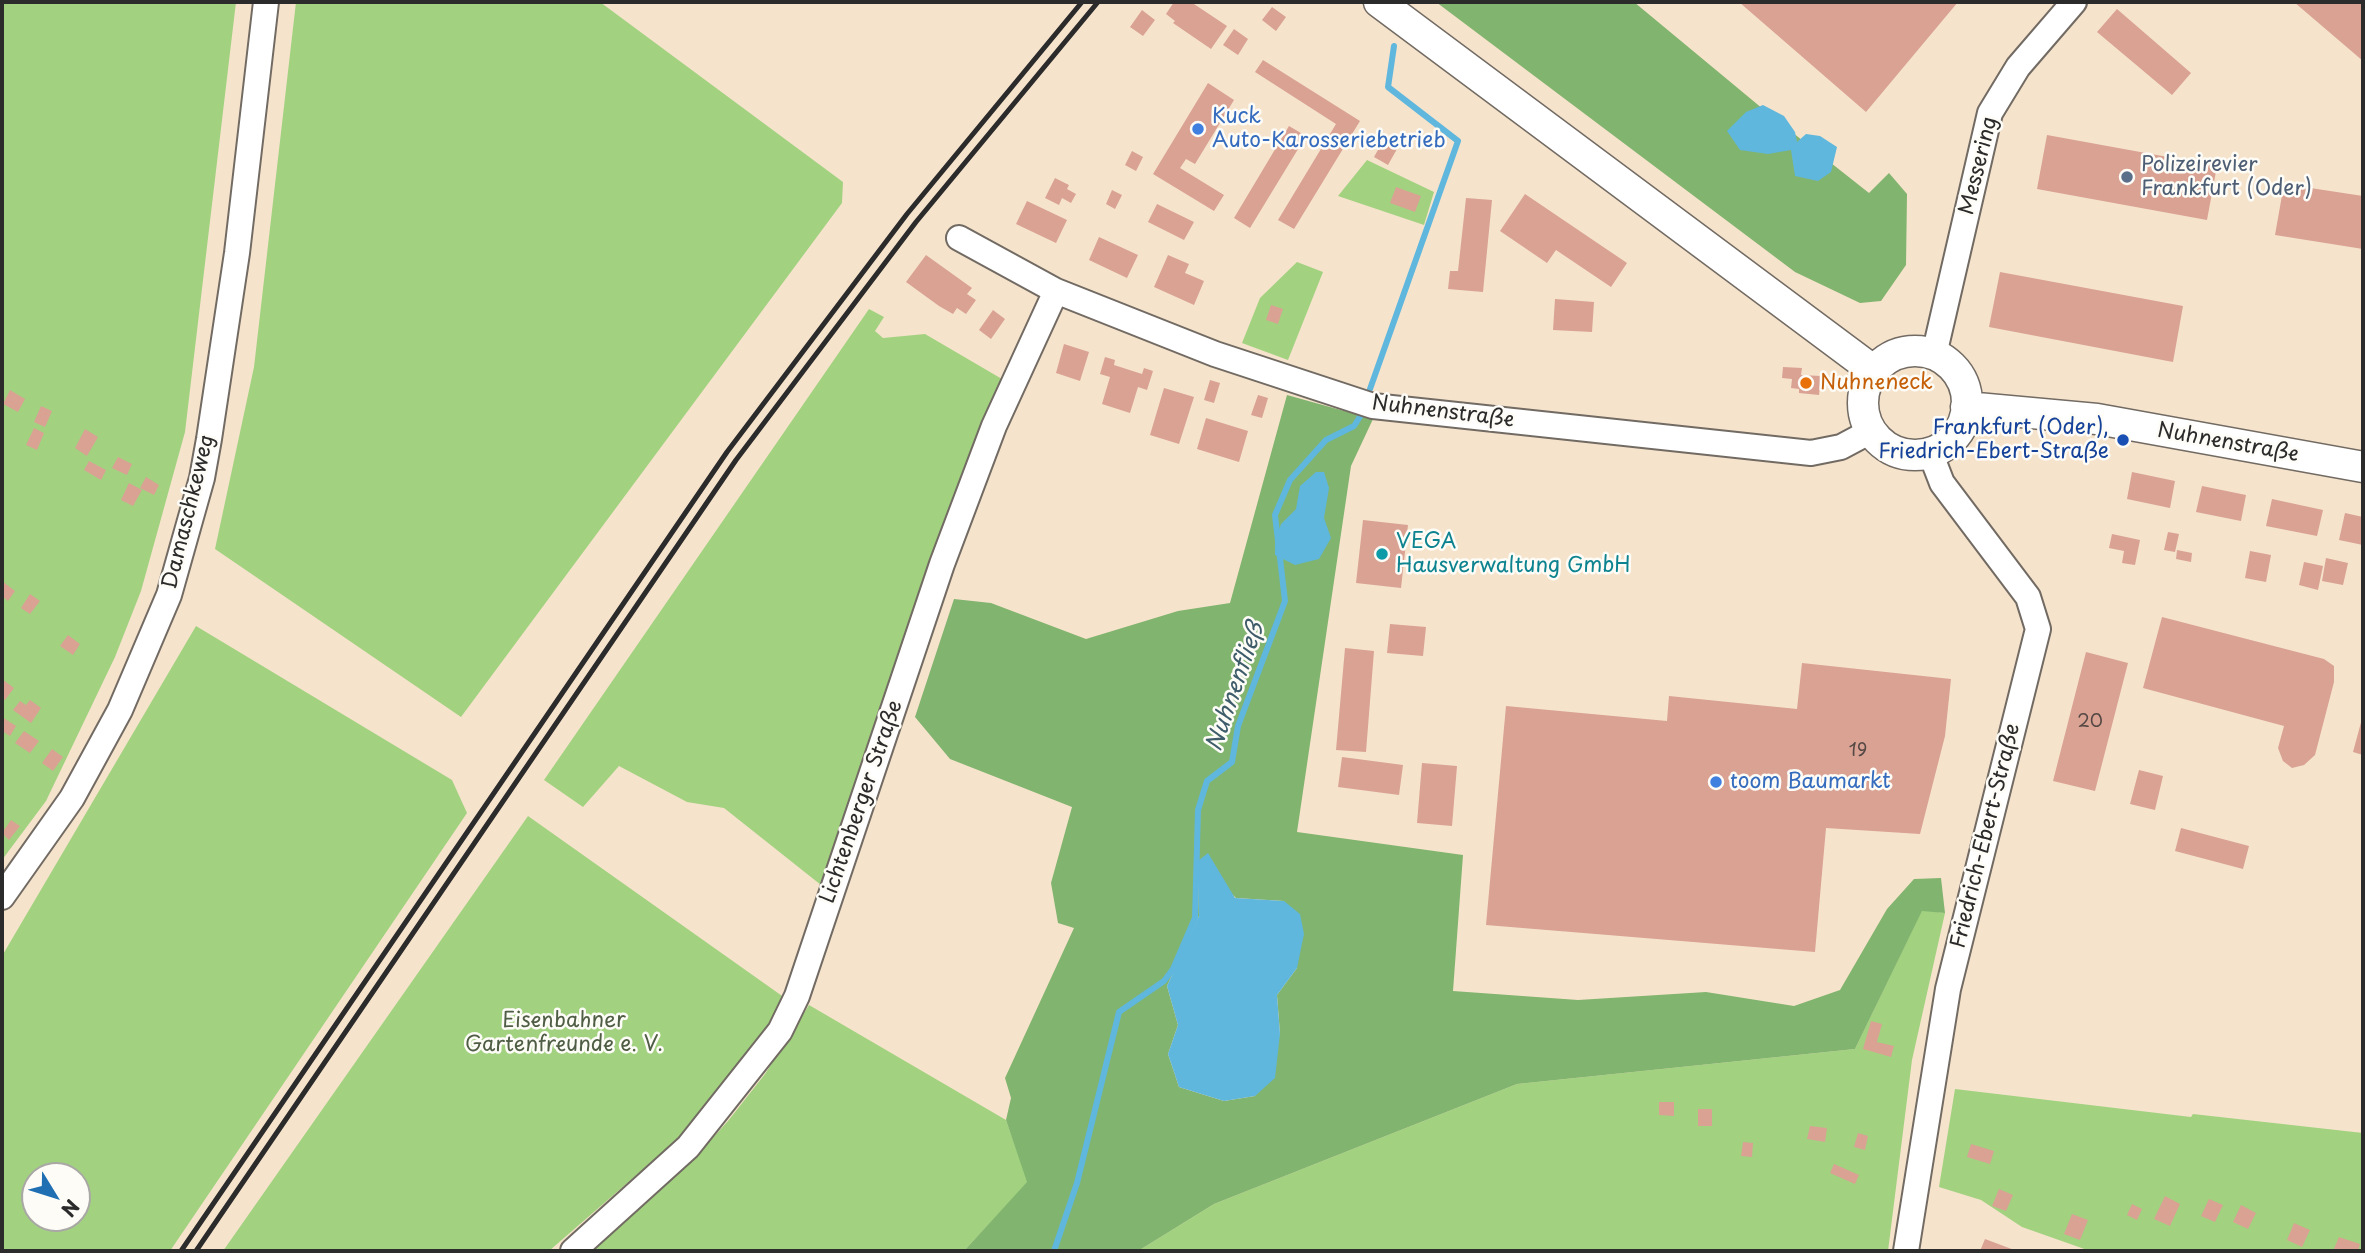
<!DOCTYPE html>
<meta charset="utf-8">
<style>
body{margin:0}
#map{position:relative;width:2365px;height:1253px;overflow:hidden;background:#f6e3cc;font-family:"Playpen Sans",sans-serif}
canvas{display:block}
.frame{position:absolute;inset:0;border:4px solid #2b2b2b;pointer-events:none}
.north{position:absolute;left:21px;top:1162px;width:70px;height:70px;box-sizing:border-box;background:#fdfcf7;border:2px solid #a9a8a5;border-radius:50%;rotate:128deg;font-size:19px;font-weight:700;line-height:28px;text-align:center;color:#2b2b2b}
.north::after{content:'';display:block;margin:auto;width:24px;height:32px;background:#1f6fb2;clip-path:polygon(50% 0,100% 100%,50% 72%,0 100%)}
</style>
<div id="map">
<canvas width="2365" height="1253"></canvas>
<div class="frame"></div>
<div class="north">N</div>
</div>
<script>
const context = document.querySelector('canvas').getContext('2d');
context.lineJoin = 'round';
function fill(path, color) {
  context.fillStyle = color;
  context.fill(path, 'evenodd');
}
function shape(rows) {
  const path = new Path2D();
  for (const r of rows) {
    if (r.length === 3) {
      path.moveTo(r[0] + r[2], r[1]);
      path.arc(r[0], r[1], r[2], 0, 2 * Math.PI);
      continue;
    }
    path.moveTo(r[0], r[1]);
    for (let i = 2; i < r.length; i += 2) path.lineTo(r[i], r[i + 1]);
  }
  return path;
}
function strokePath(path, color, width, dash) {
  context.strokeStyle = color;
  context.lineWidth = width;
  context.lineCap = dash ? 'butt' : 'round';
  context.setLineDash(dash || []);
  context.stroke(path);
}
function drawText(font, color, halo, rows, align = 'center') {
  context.font = font + ' "Playpen Sans",sans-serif';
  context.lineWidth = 5;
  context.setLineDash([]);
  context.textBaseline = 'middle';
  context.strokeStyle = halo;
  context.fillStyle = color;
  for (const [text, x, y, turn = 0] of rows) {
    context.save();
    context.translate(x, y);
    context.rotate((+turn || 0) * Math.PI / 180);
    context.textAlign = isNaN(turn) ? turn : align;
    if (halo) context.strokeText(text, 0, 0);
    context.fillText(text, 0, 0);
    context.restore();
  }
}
const green = shape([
 [2,2,236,2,185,432,141,591,115,657,46,801,2,860],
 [296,2,600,2,843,182,842,203,461,717,215,549,254,367],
 [1367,160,1434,192,1424,225,1338,196],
 [1297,262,1323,272,1288,360,1242,343,1260,298],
 [869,309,884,317,875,331,883,338,925,334,1002,379,963,470,821,885,724,808,687,802,619,766,583,807,544,780],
 [196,626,452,780,467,813,170,1251,2,1251,2,956],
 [35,1176,77,1176,77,1218,35,1218],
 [528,816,785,998,742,1066,686,1132,549,1251,223,1251],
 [1922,910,1945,913,1912,1060,1888,1251,1138,1251,1214,1204,1517,1084,1855,1049],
 [809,1005,1006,1120,1028,1182,964,1251,591,1251,688,1165,728,1121,765,1074],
 [1955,1089,2191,1117,2193,1114,2363,1133,2363,1251,2090,1251,2022,1227,1981,1200,1939,1187]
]);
const forest = shape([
 [1436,2,1634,2,1769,114,1869,193,1889,173,1907,194,1906,265,1881,301,1860,303,1795,272],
 [1287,395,1373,419,1351,466,1297,832,1463,855,1453,991,1578,1000,1706,992,1794,1006,1840,990,1887,909,1914,879,1941,878,1945,913,1922,911,1855,1049,1517,1084,1214,1204,1138,1251,964,1251,1027,1182,1006,1120,1011,1098,1005,1078,1074,928,1058,923,1051,883,1072,807,950,759,915,717,954,599,991,603,1086,639,1178,611,1230,603],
 [1198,861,1236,898,1284,901,1297,968,1277,995,1280,1034,1255,1096,1224,1101,1179,1087,1168,1054,1178,1025,1167,986,1199,916]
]);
const water = shape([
 [1763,105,1784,116,1795,132,1797,142,1806,134,1820,136,1837,147,1831,172,1818,181,1795,176,1791,150,1768,154,1740,150,1727,131,1746,112],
 [1316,472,1324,472,1329,488,1324,518,1331,538,1319,559,1295,565,1275,555,1275,543,1281,524,1296,509,1300,486],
 [1208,853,1235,898,1284,901,1300,914,1304,934,1297,968,1277,995,1280,1034,1275,1078,1255,1096,1224,1101,1179,1087,1168,1054,1178,1025,1167,986,1199,916,1198,861]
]);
const stream = shape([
 [1370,389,1458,141,1388,87,1394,46],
 [1054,1251,1077,1183,1119,1012,1164,981,1173,969,1195,918,1198,810,1207,781,1232,762,1238,726,1285,601,1275,515,1290,480,1326,440,1354,426,1361,415]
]);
const building = shape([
 [1174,2,1191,2,1227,26,1211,49,1173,23,1175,21,1166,14],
 [1739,2,1958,2,1866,112],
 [2294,2,2363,2,2363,61],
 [1272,7,1286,17,1276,31,1262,20],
 [2117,9,2191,73,2172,95,2097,32],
 [1142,10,1155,20,1143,36,1130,27],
 [1234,29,1248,39,1238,55,1223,45],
 [1263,60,1360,121,1294,229,1278,220,1336,124,1255,72],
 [1208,83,1234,100,1195,164,1186,159,1180,168,1224,195,1214,211,1153,174],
 [1289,126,1306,136,1250,228,1234,218],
 [2047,135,2217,166,2207,220,2037,189],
 [1383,141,1397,149,1388,165,1374,157],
 [1132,151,1143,157,1136,171,1125,165],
 [1055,178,1069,185,1067,189,1076,194,1071,203,1062,198,1059,205,1045,198],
 [2284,184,2363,196,2363,249,2275,235],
 [1396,187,1421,196,1415,212,1390,203],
 [1112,190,1122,195,1115,209,1106,204],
 [1525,194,1627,263,1611,287,1556,250,1547,263,1500,231],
 [1466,198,1492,200,1483,292,1448,289,1450,271,1458,271],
 [1027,201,1067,220,1056,243,1016,224],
 [1157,204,1194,222,1184,240,1148,222],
 [1099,237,1138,255,1127,278,1089,260],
 [926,255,972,288,967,294,976,300,966,314,957,308,953,314,939,306,906,282],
 [1168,255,1189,264,1185,273,1204,281,1194,305,1154,287],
 [2000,272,2183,306,2173,362,1989,327],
 [1555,299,1594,302,1592,332,1553,330],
 [1271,305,1283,309,1278,324,1266,320],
 [993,310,1005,319,991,339,979,330],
 [1064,344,1089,352,1080,381,1056,373],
 [1105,357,1115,360,1114,365,1142,374,1144,368,1153,371,1147,390,1138,387,1130,413,1102,404,1110,377,1100,374],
 [1783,367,1802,368,1801,375,1821,376,1819,395,1799,393,1799,389,1791,388,1792,379,1782,378],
 [1210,380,1220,383,1214,403,1204,400],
 [1164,388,1194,397,1179,444,1150,435],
 [10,390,25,399,18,412,3,404],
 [1258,395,1268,398,1262,418,1251,415],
 [41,406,52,411,45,427,34,422],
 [1206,418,1248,431,1239,462,1197,449],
 [34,428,44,433,37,450,26,445],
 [85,429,98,437,87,456,75,448],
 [118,457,132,464,127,475,112,468],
 [89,461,106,470,101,480,84,470],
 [2132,472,2175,481,2170,508,2127,499],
 [146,477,159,485,154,495,140,488],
 [129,483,142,490,133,506,121,500],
 [2202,486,2246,495,2241,521,2196,512],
 [2272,499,2323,510,2317,536,2266,526],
 [2345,513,2363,517,2363,545,2339,540],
 [1363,520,1408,525,1401,588,1356,583],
 [2168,532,2179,534,2175,552,2164,550],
 [2112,534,2140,540,2135,565,2122,563,2124,551,2109,548],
 [2177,550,2192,553,2191,562,2176,559],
 [2250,551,2271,555,2266,582,2245,578],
 [2326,558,2348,563,2343,585,2322,581],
 [2304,562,2323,566,2318,590,2299,585],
 [2,581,15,591,8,601,2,596],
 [30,594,40,601,30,614,21,608],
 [2162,617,2324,659,2334,666,2334,682,2315,755,2304,765,2292,768,2283,761,2278,748,2284,726,2143,688],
 [1390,624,1426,627,1423,656,1387,653],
 [68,635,80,644,73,655,60,646],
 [1345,648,1374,651,1366,752,1336,750],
 [2086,652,2128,663,2095,791,2053,781],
 [1802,663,1951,679,1945,736,1920,834,1826,828,1815,952,1486,925,1506,706,1667,721,1669,696,1797,709],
 [2,679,14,688,5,700,2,697],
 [30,700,41,708,31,723,13,710,20,701,26,705],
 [2363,715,2363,755,2353,752],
 [2,717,16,726,10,736,2,731],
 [24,731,39,741,30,753,15,743],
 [52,749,63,757,53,771,42,763],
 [1342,757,1403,765,1399,795,1338,787],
 [1422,763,1457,766,1452,826,1417,823],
 [2139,770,2163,776,2155,810,2130,804],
 [11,820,20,826,9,840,2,833],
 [2181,828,2249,846,2243,869,2175,851],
 [1871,1021,1882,1024,1877,1042,1894,1046,1891,1057,1863,1049],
 [1659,1102,1674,1102,1674,1116,1659,1115],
 [1698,1109,1712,1109,1712,1126,1698,1126],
 [1810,1126,1827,1128,1825,1142,1807,1139],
 [1858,1133,1868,1136,1865,1150,1854,1147],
 [1743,1142,1753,1143,1752,1157,1741,1156],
 [1971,1144,1994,1151,1990,1164,1967,1157],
 [1834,1164,1859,1175,1855,1184,1830,1173],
 [1999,1189,2013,1195,2006,1211,1992,1206],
 [2165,1196,2180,1204,2170,1226,2154,1219],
 [2209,1199,2223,1205,2215,1222,2201,1216],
 [2132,1204,2142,1209,2137,1220,2127,1215],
 [2241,1205,2256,1213,2248,1229,2233,1222],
 [2072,1214,2088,1220,2080,1240,2064,1234],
 [2294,1223,2310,1230,2302,1247,2287,1240],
 [2339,1237,2360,1244,2358,1251,2333,1251],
 [1985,1239,2017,1251,1980,1251]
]);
const minor = shape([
 [959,238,1056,291,1215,354,1373,406,1811,453,1841,447,1871,431],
 [1934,355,1990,113,2018,67,2074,2],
 [2,897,72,798,120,710,169,595,202,478,209,439,237,253,266,2],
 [573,1251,688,1147,780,1031,797,996,942,564,994,426,1056,291],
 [1906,1251,1948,989,2038,629,2028,597,1942,483,1930,452]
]);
const major = shape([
 [1379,2,1874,371],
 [1915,403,52],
 [1966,407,2097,419,2363,467]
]);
const rail = shape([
 [181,1251,727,452,907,214,1082,2],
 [196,1251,736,460,916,222,1098,2]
]);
const markers = [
 [1198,129,7,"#3f7fe0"],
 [2127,177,7,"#5c6f8a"],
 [1806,383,7,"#e8710a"],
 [2123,440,7,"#1a4fb4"],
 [1382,554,7,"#0f9aa8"],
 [1716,782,7,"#3f7fe0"]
];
const numberNames = [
 ["20",2090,722],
 ["19",1858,751]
];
const shopNames = [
 ["Kuck",1212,117],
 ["Auto-Karosseriebetrieb",1212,141],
 ["toom Baumarkt",1730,782]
];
const serviceNames = [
 ["Polizeirevier",2141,165],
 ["Frankfurt (Oder)",2141,189]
];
const streetNames = [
 ["Messering",1979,166,-76],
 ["Nuhnenstraße",1443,412,7],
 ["Nuhnenstraße",2228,443,10],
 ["Damaschkeweg",189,512,-76],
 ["Lichtenberger Straße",862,802,-71],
 ["Friedrich-Ebert-Straße",1986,836,-76]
];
const foodNames = [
 ["Nuhneneck",1820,383]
];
const transitNames = [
 ["Frankfurt (Oder),",2109,428],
 ["Friedrich-Ebert-Straße",2109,452]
];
const cultureNames = [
 ["VEGA",1396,542],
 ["Hausverwaltung GmbH",1396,566]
];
const parkNames = [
 ["Eisenbahner",564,1021],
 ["Gartenfreunde e. V.",564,1045]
];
const waterNames = [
 ["Nuhnenfließ",1236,687,-71]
];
fill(green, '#a2d280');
fill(forest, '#81b46e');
fill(water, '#60b7dd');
strokePath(stream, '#60b7dd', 6);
fill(building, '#d9a293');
strokePath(minor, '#726b63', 28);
strokePath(major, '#726b63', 33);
strokePath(minor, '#fff', 24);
strokePath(major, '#fff', 30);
strokePath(rail, '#2b2b2b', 5);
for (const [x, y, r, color] of markers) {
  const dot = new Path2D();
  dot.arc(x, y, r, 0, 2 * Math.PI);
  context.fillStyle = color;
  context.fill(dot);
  strokePath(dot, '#fdfcf7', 2.5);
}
drawText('18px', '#564945', null, numberNames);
drawText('21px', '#366cbe', '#fdfcf7', shopNames, 'left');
drawText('21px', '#4e5e75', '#fdfcf7', serviceNames, 'left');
drawText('21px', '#2b2b2b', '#fdfcf7', streetNames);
drawText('21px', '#c56008', '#fdfcf7', foodNames, 'left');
drawText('21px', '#164399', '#fdfcf7', transitNames, 'right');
drawText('21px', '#0d838f', '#fdfcf7', cultureNames, 'left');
drawText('21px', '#4f5d44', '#fdfcf7', parkNames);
drawText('italic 23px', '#3e5c69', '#fdfcf7', waterNames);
</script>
